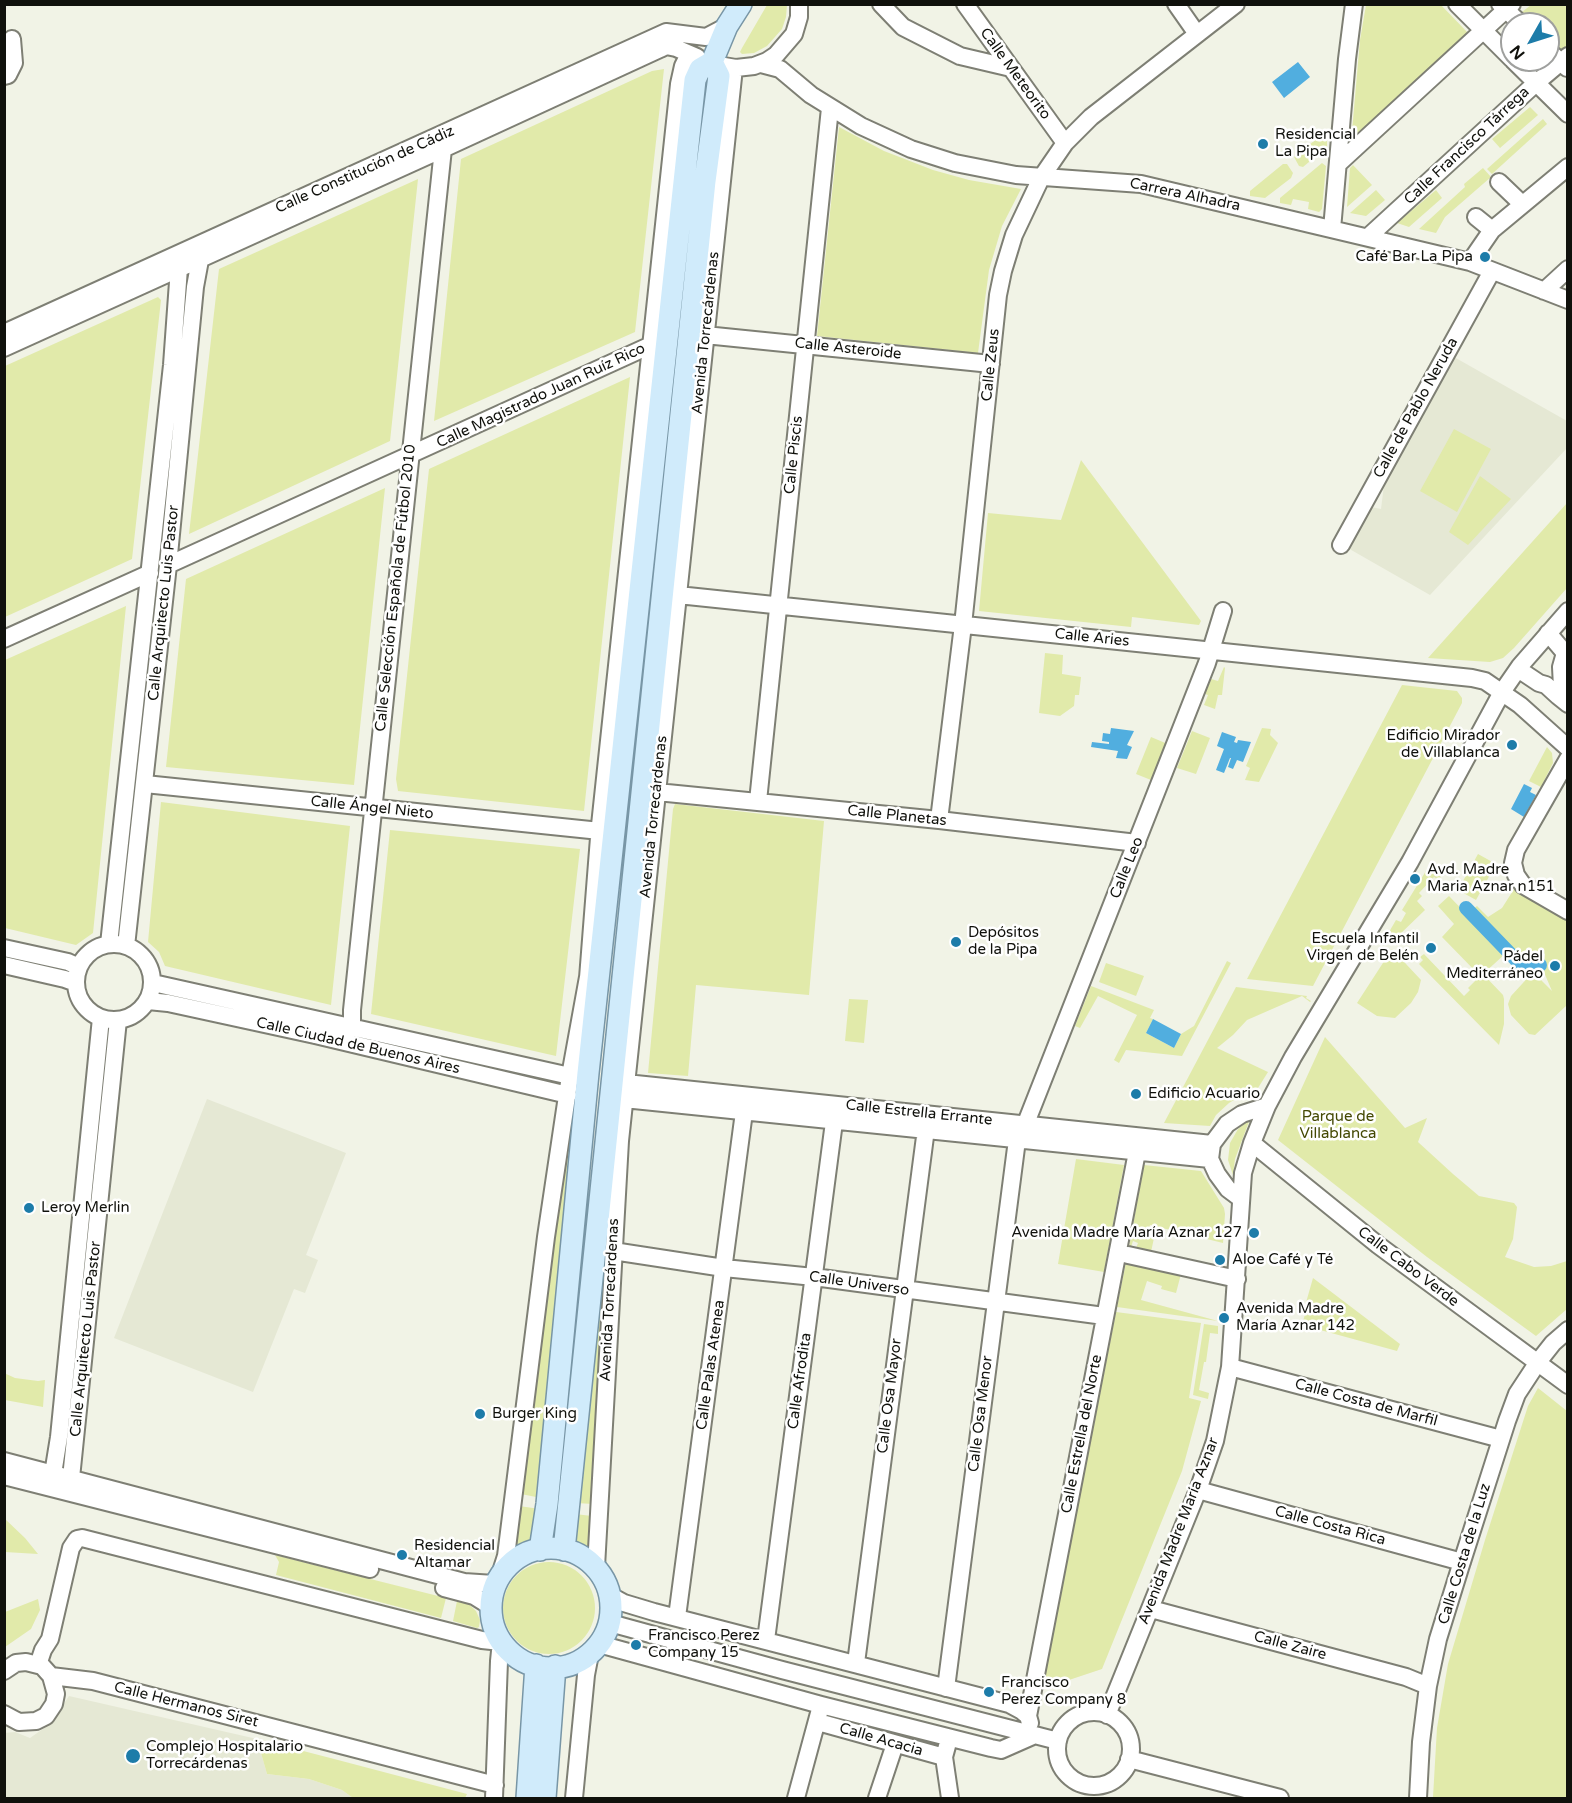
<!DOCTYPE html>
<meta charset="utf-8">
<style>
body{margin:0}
#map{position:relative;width:1572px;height:1803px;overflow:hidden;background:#f1f3e6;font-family:"Varela Round",sans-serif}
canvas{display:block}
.frame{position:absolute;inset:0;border:6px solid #10110c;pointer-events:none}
.north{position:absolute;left:1500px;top:12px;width:60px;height:60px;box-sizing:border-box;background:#fff;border:2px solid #9fa09e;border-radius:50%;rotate:231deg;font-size:16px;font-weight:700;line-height:24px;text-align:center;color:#10110c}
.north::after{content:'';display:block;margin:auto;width:21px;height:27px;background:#1d7ca9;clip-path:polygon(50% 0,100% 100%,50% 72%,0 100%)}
</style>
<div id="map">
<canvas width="1572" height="1803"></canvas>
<div class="frame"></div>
<div class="north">N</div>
</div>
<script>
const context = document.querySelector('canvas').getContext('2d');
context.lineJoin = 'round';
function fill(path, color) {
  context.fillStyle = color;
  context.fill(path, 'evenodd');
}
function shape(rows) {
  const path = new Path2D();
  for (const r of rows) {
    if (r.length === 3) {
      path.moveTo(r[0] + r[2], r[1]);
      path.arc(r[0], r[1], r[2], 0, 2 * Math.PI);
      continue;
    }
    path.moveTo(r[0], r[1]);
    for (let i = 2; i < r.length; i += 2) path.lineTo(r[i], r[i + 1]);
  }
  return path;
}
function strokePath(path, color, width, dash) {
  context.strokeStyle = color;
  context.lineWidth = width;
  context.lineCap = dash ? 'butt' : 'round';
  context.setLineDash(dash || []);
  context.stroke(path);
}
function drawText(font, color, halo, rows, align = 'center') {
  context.font = font + ' "Varela Round",sans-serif';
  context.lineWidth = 5;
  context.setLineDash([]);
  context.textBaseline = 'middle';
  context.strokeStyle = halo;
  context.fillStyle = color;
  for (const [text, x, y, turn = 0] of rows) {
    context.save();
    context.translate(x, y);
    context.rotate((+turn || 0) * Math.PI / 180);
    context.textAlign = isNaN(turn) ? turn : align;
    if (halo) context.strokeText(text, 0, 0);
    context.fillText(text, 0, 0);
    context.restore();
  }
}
const built = shape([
 [1447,353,1567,421,1567,448,1430,595,1346,547,1371,507,1381,509,1384,485,1381,472],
 [207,1099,346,1153,306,1255,318,1260,305,1293,294,1289,253,1392,114,1338],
 [69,1696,257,1739,267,1774,309,1779,342,1790,353,1798,5,1798,4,1733,15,1732,30,1738,50,1724]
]);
const green = shape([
 [767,5,787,5,786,17,782,29,767,46,754,53,742,54,740,52,742,48],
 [1366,5,1441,5,1469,34,1351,143,1360,40],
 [1531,5,1567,5,1567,47,1563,51,1548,37,1548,24,1534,24,1522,12],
 [664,69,635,332,434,421,461,159,652,71],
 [1530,107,1538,115,1500,148,1492,139],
 [1543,119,1547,124,1492,174,1487,169],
 [839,127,884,151,933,170,969,180,1021,189,1002,226,989,270,978,353,817,336],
 [1324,133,1327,134,1327,147,1303,167,1299,166,1294,157],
 [1322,163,1326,166,1322,209,1319,212,1308,209,1309,202,1293,199,1291,205,1280,203,1280,198],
 [1283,164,1287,164,1293,173,1291,178,1265,198,1250,196,1250,191],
 [1353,165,1372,185,1347,207,1350,168],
 [1483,168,1491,177,1445,217,1436,233,1419,229,1465,187,1464,184],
 [418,179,390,441,189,534,219,269],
 [1376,190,1385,200,1366,216,1350,213],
 [1436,190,1442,198,1409,227,1397,223],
 [158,297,161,300,132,559,5,617,5,366],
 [630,377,584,811,398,791,396,779,429,469],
 [1454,429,1491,449,1457,512,1420,491],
 [1081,460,1201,621,1199,625,1132,617,1131,627,979,611,988,513,1061,520],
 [1480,476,1511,499,1468,545,1449,532],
 [385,488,354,785,166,767,186,579],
 [1567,503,1567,588,1514,648,1503,658,1490,662,1428,658],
 [126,606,93,933,76,945,5,928,5,660],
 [1045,653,1063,655,1062,674,1081,677,1079,695,1075,695,1074,706,1060,716,1039,713],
 [1224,667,1225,668,1222,695,1218,695,1215,709,1204,705,1208,695,1205,694,1211,679,1218,681],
 [1402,685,1457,691,1462,698,1462,703,1313,986,1247,979],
 [1262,728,1271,729,1270,735,1278,743,1259,782,1245,780,1250,768,1246,766],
 [1192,731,1210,738,1196,774,1177,768],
 [1151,737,1170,745,1156,782,1136,774],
 [1547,747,1552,753,1553,763,1541,787,1529,781],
 [161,802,350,826,331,1005,165,966,159,952,148,942],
 [675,804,824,821,809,995,696,985,688,1076,648,1073,673,809],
 [390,830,580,849,556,1056,371,1014],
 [1478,854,1496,864,1476,900,1458,890],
 [1429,866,1441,877,1438,880,1434,877,1419,893,1422,896,1417,901,1425,910,1395,939,1389,932,1396,920,1401,922,1406,913,1402,910],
 [1516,886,1567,918,1567,1008,1566,1006,1535,1035,1529,1034,1511,1015,1508,1004,1511,996,1533,972,1552,991,1543,970,1545,954,1540,952,1530,962,1523,962,1472,910,1477,906,1488,917,1502,908],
 [1449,896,1505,954,1483,974,1503,995,1504,999,1504,1024,1499,1045,1419,964,1423,960,1420,957,1424,954,1464,996,1470,990,1468,988,1480,976,1442,937,1454,924,1438,906],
 [1392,949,1421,980,1418,992,1411,1003,1395,1018,1377,1016,1357,1003],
 [1227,961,1231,963,1182,1056,1126,1050,1119,1063,1114,1060,1137,1015,1098,996,1080,1028,1075,1026,1091,986,1154,1010,1150,1018,1153,1019,1146,1033,1174,1048,1181,1034,1194,1026],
 [1106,963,1144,976,1136,996,1099,982],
 [1236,987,1307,996,1306,998,1311,1001,1310,1002,1302,996,1247,1020,1233,1035,1217,1048,1268,1072,1258,1088,1242,1095,1229,1103,1216,1115,1210,1126,1164,1123],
 [849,999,868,1000,864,1043,845,1041],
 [585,1033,541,1498,521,1494,561,1180],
 [1325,1037,1405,1128,1427,1118,1418,1142,1453,1174,1479,1196,1514,1203,1517,1207,1513,1239,1505,1257,1534,1267,1551,1266,1567,1261,1567,1309,1536,1336,1427,1257,1278,1140],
 [1250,1119,1235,1159,1233,1175,1228,1160,1230,1143,1238,1129],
 [612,1141,593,1504,576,1503],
 [1076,1159,1124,1165,1104,1272,1058,1264],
 [1144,1165,1201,1171,1224,1208,1225,1214,1223,1243,1150,1225,1147,1236,1154,1238,1151,1252,1136,1248,1138,1243,1133,1241,1131,1247,1129,1247],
 [1126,1262,1181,1274,1176,1293,1161,1289,1162,1286,1147,1281,1141,1300,1218,1321,1117,1307],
 [1313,1278,1400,1344,1397,1351,1302,1325,1307,1307,1305,1306],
 [1116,1312,1201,1323,1189,1398,1201,1401,1182,1471,1102,1669,1042,1689],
 [1204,1324,1218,1326,1218,1334,1210,1333,1206,1362,1204,1362,1199,1390,1209,1393,1208,1399,1193,1395],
 [4,1373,15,1378,38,1381,45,1380,43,1407,5,1400],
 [1538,1388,1567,1411,1567,1798,1439,1798,1433,1797,1437,1728,1448,1664,1485,1540,1528,1406],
 [519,1506,540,1509,535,1539,515,1548],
 [575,1514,592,1516,589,1550,574,1542],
 [4,1518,25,1538,38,1554,5,1552],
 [275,1555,446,1598,441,1618,276,1575,279,1562],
 [549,1608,46],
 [38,1599,40,1610,31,1629,5,1647,5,1612],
 [457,1601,469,1604,476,1611,480,1620,479,1627,477,1628,453,1621],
 [257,1739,338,1760,467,1794,465,1798,353,1798,342,1790,309,1779,267,1774]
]);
const water = shape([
 [1298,62,1310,77,1284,98,1272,82],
 [1111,728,1134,731,1127,745,1132,747,1127,759,1116,758,1118,751,1091,747,1092,742,1109,744,1109,742,1102,741,1103,733,1110,734],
 [1222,732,1236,737,1234,742,1237,743,1238,740,1251,742,1243,762,1237,760,1233,769,1228,767,1231,758,1230,758,1224,773,1216,770,1224,749,1217,746],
 [1524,784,1532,788,1530,792,1536,795,1524,817,1511,809],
 [1153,1019,1181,1034,1174,1048,1146,1033]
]);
const canal = shape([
 [1466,908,1521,965,1540,965]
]);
const minor = shape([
 [881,4,903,27,960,56,1011,68],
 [965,4,1065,143],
 [1176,4,1197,34],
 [1457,4,1512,59],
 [1500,4,1521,24],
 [1548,50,1567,68],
 [1513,60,1568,114],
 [761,64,780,69,811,95,861,126,911,149,955,163,1016,175,1141,184,1470,262,1568,300],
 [724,66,736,68,754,66,767,61,776,55,794,34,799,17,799,4],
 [4,76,8,75,14,63,12,39],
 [1338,164,1512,4],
 [1499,182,1522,204],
 [1476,217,1492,230],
 [1332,229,1347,59,1354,4],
 [1368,237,1536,83,1568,56],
 [1470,262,1492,230,1568,167],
 [1544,291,1568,269],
 [4,333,666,32,706,37,727,26],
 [705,335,991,364],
 [4,348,443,149,660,49,666,46,676,48,697,57],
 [1341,545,1492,271],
 [168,565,651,345],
 [678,595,1472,678,1485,681,1520,705,1568,748],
 [1548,633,1565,653,1561,667,1562,687,1558,696,1568,704],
 [4,639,150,573],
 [1518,669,1539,683,1546,685,1558,696],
 [1568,759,1516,850,1513,863,1516,875,1523,885,1568,911],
 [145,784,600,831],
 [657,792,939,820,1137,843],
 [758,801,830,108],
 [939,820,963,625,998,295,1003,271,1014,235,1041,178,1065,143,1091,117,1236,4],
 [109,944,172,365,179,268],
 [114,982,38],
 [126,946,168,565,195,287,200,260],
 [4,948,68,962,79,967],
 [4,965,65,979,76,983],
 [588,978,600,825,679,84,683,66,689,54],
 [153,983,570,1076],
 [148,1001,168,1003,315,1035,568,1095],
 [352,1028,352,1010,443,149],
 [626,1083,1212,1144],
 [624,1099,1210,1159],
 [1026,1123,1207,663,1223,611],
 [1252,1143,1378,1245,1568,1385],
 [1240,1198,1228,1189,1217,1174,1210,1159,1212,1144,1227,1124,1242,1114,1267,1106],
 [613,1251,724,1268,814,1277,1104,1316],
 [1128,1255,1237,1279],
 [1230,1367,1501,1439],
 [4,1461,464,1582,494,1584],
 [53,1474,59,1437,101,1018],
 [4,1476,370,1569],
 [71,1478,118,1020],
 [1198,1490,1462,1562],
 [596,1567,620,1141,734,68],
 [500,1575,506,1556,546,1237,570,1076,590,966],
 [444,1588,474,1596,490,1606],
 [611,1596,624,1603,654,1612,1009,1704,1022,1711,1028,1716,1030,1723],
 [1151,1609,1406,1677,1428,1686],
 [677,1617,744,1112],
 [610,1623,782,1670,1058,1741],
 [766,1640,834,1122],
 [599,1644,821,1705,991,1748,1001,1750,1035,1735],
 [856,1663,926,1129],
 [38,1665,43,1650,50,1639,71,1548,77,1539,82,1538,482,1640,501,1642],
 [4,1671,16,1663,26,1662,42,1666,51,1676,56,1694,54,1704,46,1716,36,1721,19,1722,4,1714],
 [51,1676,93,1681,495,1785],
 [946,1688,1017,1140],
 [1094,1749,37],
 [1107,1715,1198,1490,1215,1441,1230,1367,1243,1173,1252,1143,1267,1106,1293,1057,1410,862,1502,692,1520,666,1568,611],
 [1028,1716,1137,1152],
 [818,1722,944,1757],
 [947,1746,944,1757,950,1798],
 [1129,1759,1280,1798],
 [494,1798,499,1661,500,1651,505,1647],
 [574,1798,586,1675,590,1654],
 [796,1798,819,1713],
 [877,1798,895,1744],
 [1418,1798,1421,1742,1428,1686,1438,1639,1460,1568,1507,1421,1517,1394,1538,1362,1553,1343,1568,1330]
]);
const major = shape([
 [551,1608,60],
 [540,1550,547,1504,588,1073,695,80,700,69,712,62,727,26,741,4],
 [564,1550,705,181,719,76,712,62],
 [527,1798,536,1665],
 [545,1798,555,1666]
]);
const markers = [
 [1263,144,6,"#1d7ca9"],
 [1485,257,6,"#1d7ca9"],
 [1512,745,6,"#1d7ca9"],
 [1415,879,6,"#1d7ca9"],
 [956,942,6,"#1d7ca9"],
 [1431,948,6,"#1d7ca9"],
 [1555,966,6,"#1d7ca9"],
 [1136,1094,6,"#1d7ca9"],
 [29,1208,6,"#1d7ca9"],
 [1254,1233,6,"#1d7ca9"],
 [1220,1260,6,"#1d7ca9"],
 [1224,1318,6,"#1d7ca9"],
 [480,1414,6,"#1d7ca9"],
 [402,1555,6,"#1d7ca9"],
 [636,1645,6,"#1d7ca9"],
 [989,1692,6,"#1d7ca9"],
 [133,1756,8,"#1d7ca9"]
];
const streetNames = [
 ["Calle Meteorito",1015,74,54],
 ["Calle Francisco Tárrega",1467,146,-43],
 ["Calle Constitución de Cádiz",365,170,-24],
 ["Carrera Alhadra",1185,195,12],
 ["Avenida Torrecárdenas",706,333,-84],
 ["Calle Asteroide",848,349,6],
 ["Calle Zeus",991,365,-84],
 ["Calle Magistrado Juan Ruíz Rico",541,396,-25],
 ["Calle de Pablo Neruda",1416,408,-61],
 ["Calle Piscis",794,455,-84],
 ["Calle Selección Española de Fútbol 2010",396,588,-84],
 ["Calle Arquitecto Luis Pastor",164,603,-84],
 ["Calle Aries",1092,638,6],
 ["Calle Ángel Nieto",372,808,6],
 ["Calle Planetas",897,816,6],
 ["Avenida Torrecárdenas",654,817,-84],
 ["Calle Leo",1127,868,-68],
 ["Calle Ciudad de Buenos Aires",358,1046,13],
 ["Calle Estrella Errante",919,1113,6],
 ["Calle Cabo Verde",1408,1267,37],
 ["Calle Universo",859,1284,8],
 ["Avenida Torrecárdenas",610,1300,-87],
 ["Calle Arquitecto Luis Pastor",86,1339,-84],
 ["Calle Palas Atenea",711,1365,-82],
 ["Calle Afrodita",800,1381,-82],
 ["Calle Osa Mayor",890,1396,-83],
 ["Calle Costa de Marfil",1366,1403,15],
 ["Calle Osa Menor",981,1414,-83],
 ["Calle Estrella del Norte",1082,1434,-79],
 ["Calle Costa Rica",1330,1526,15],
 ["Avenida Madre María Aznar",1179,1531,-69],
 ["Calle Costa de la Luz",1465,1554,-73],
 ["Calle Zaire",1290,1646,15],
 ["Calle Hermanos Siret",186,1705,14],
 ["Calle Acacia",881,1740,16]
];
const poiNames = [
 ["Residencial",1275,135],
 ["La Pipa",1275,152],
 ["Café Bar La Pipa",1473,257,"right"],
 ["Edificio Mirador",1500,736,"right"],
 ["de Villablanca",1500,753,"right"],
 ["Avd. Madre",1427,870],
 ["Maria Aznar n151",1427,887],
 ["Depósitos",968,933],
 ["de la Pipa",968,950],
 ["Escuela Infantil",1419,939,"right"],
 ["Virgen de Belén",1419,956,"right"],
 ["Pádel",1543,957,"right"],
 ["Mediterráneo",1543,974,"right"],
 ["Edificio Acuario",1148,1094],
 ["Leroy Merlin",41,1208],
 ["Avenida Madre María Aznar 127",1242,1233,"right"],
 ["Aloe Café y Té",1232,1260],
 ["Avenida Madre",1236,1309],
 ["María Aznar 142",1236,1326],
 ["Burger King",492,1414],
 ["Residencial",414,1546],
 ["Altamar",414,1563],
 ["Francisco Perez",648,1636],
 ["Company 15",648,1653],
 ["Francisco",1001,1683],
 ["Perez Company 8",1001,1700],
 ["Complejo Hospitalario",146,1747],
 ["Torrecárdenas",146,1764]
];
const parkNames = [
 ["Parque de",1338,1117],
 ["Villablanca",1338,1134]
];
fill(built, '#e5e8d4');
fill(green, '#e1eaaa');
fill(water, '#51aedf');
strokePath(canal, '#51aedf', 14);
strokePath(minor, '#7e7f74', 20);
strokePath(major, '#7896a6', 24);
strokePath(minor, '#fff', 16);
strokePath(major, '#d0ebfb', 21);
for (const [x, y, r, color] of markers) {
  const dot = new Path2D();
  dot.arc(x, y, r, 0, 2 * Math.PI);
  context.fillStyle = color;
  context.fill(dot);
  strokePath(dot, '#fff', 2);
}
drawText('15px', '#10110c', '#fff', streetNames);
drawText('15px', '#10110c', '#fff', poiNames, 'left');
drawText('15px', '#444903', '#fff', parkNames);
</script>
